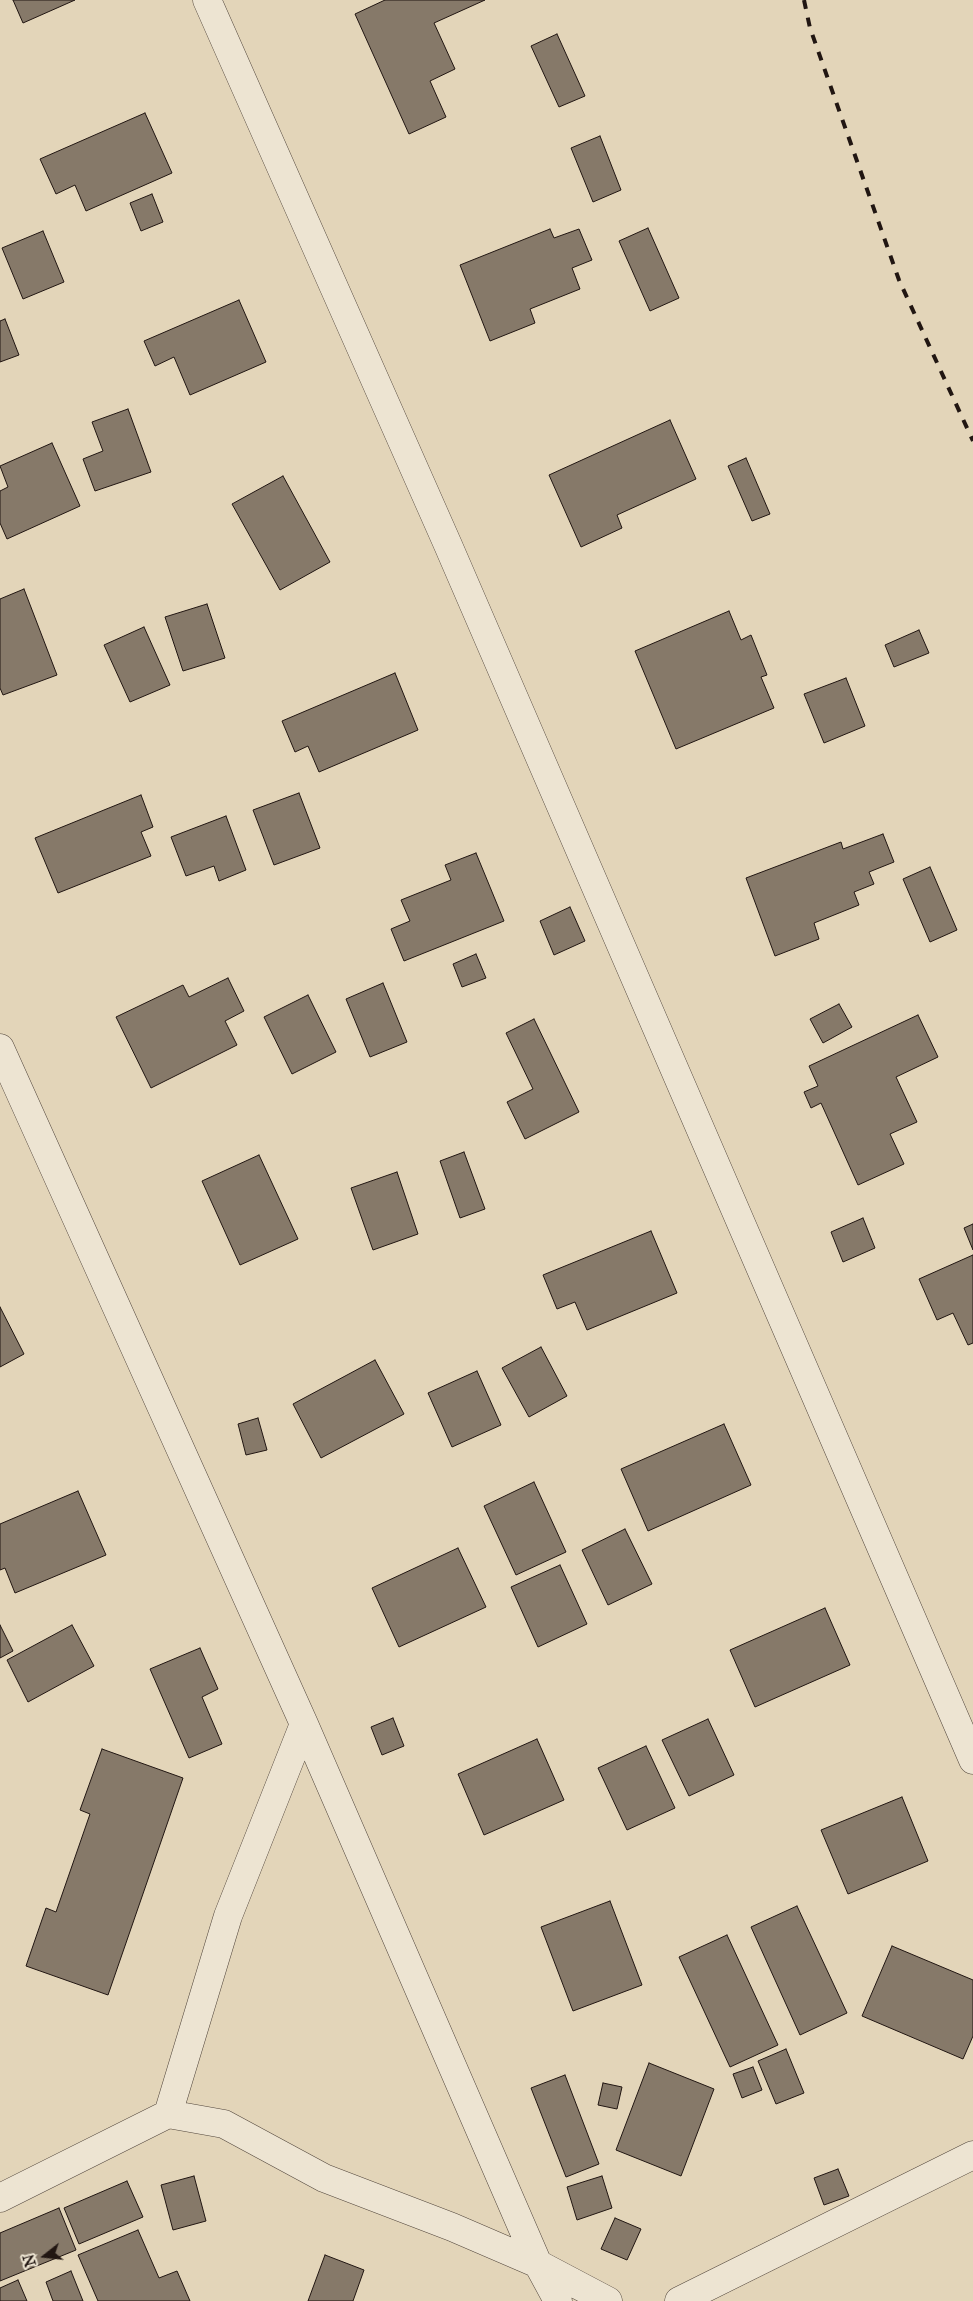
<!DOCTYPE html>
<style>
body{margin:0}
#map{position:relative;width:973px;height:2301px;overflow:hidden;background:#e3d5b9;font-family:"IM FELL Great Primer",serif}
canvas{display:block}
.north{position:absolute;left:20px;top:2231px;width:50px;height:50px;-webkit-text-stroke:4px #ede4d2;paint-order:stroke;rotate:254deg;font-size:14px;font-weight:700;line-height:20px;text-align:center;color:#211612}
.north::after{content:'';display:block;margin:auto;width:18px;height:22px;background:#211612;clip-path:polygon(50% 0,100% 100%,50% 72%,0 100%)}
</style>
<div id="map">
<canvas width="973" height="2301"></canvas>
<div class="north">N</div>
</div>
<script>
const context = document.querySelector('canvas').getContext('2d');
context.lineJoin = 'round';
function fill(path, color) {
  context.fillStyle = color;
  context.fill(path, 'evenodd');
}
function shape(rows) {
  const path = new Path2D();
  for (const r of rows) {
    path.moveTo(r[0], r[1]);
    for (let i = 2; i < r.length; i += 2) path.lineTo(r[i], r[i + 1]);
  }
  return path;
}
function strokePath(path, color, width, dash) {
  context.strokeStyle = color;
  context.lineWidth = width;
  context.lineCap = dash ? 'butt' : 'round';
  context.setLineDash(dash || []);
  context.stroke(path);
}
const building = shape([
 [13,0,75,0,23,23,13,0],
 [385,0,485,0,434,23,455,69,430,81,446,117,409,134,355,14,385,0],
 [557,34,585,96,559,107,531,46,557,34],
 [145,113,172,173,86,211,75,185,56,194,40,159,145,113],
 [600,136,621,190,593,202,571,148,600,136],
 [152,194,163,222,141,231,130,203,152,194],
 [648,228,679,298,650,311,619,241,648,228],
 [550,229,554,238,579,229,592,260,572,268,580,289,530,309,535,323,490,341,460,265,550,229],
 [43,231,64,282,23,299,2,248,43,231],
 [239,300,266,362,190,395,174,357,155,366,144,341,239,300],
 [5,319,19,355,0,362,0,321,5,319],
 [128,409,151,472,95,491,83,459,103,451,92,422,128,409],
 [670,420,696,479,617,515,622,528,581,547,549,475,670,420],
 [52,443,80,506,7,539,0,523,0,491,8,487,0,466,52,443],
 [746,458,770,514,752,521,728,466,746,458],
 [283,476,330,562,280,590,232,504,283,476],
 [24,589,57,675,3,695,0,688,0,599,24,589],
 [207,604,225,658,183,671,165,617,207,604],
 [729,611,741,640,751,635,767,675,761,677,774,708,676,749,635,651,729,611],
 [144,627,170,685,130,702,104,645,144,627],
 [919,630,929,653,894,667,885,645,919,630],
 [395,673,418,730,319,772,308,746,295,752,282,721,395,673],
 [846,678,865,726,824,743,804,694,846,678],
 [299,793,320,848,274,865,253,810,299,793],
 [141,795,153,827,141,832,151,856,58,893,35,838,141,795],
 [226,816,246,870,219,881,214,866,186,876,171,837,226,816],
 [883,834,894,862,869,872,874,884,854,892,859,905,814,923,819,939,775,956,746,878,841,842,843,849,883,834],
 [476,853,504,921,404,961,391,929,410,921,401,900,451,880,445,865,476,853],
 [930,867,957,930,930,942,903,879,930,867],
 [570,907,585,941,554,955,540,921,570,907],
 [476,954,486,978,462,987,453,964,476,954],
 [228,978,244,1011,225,1021,237,1045,151,1088,116,1017,183,985,189,997,228,978],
 [383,983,407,1042,370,1057,346,999,383,983],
 [308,995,336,1052,292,1074,264,1017,308,995],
 [839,1004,852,1027,823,1043,810,1019,839,1004],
 [918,1015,938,1057,896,1077,917,1122,890,1134,904,1164,858,1185,821,1103,811,1108,804,1092,818,1086,809,1066,918,1015],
 [534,1019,579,1112,525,1139,507,1102,533,1089,506,1033,534,1019],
 [464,1152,485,1209,460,1218,440,1161,464,1152],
 [259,1155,298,1239,240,1265,202,1181,259,1155],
 [397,1172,418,1234,373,1250,351,1188,397,1172],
 [863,1218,875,1248,843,1262,831,1232,863,1218],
 [973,1224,973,1250,964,1228,973,1224],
 [651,1231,677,1293,587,1330,575,1302,557,1309,543,1275,651,1231],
 [973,1255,973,1343,968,1345,953,1313,937,1320,919,1279,973,1255],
 [0,1307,24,1354,0,1367,0,1307],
 [541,1347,567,1396,529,1417,502,1368,541,1347],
 [375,1360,404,1414,321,1458,293,1404,375,1360],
 [477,1371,501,1425,452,1447,428,1393,477,1371],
 [258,1418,267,1450,246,1455,238,1424,258,1418],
 [724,1424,751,1485,648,1531,621,1469,724,1424],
 [534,1482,566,1552,516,1575,484,1506,534,1482],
 [78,1491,106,1555,15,1593,5,1568,0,1570,0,1524,78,1491],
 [625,1529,652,1584,608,1605,582,1550,625,1529],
 [458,1548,486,1607,399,1647,372,1588,458,1548],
 [560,1565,587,1624,538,1647,511,1587,560,1565],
 [825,1608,850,1665,755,1707,730,1650,825,1608],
 [0,1625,13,1651,0,1658,0,1625],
 [72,1625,94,1666,28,1702,7,1660,72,1625],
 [200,1648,218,1689,202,1697,222,1744,189,1758,150,1669,200,1648],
 [393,1718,404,1746,382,1755,371,1727,393,1718],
 [708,1719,734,1775,689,1796,662,1740,708,1719],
 [537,1739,564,1800,484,1835,458,1774,537,1739],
 [646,1746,675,1808,627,1830,598,1768,646,1746],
 [102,1749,183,1778,108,1995,26,1966,46,1908,56,1912,90,1814,80,1810,102,1749],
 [902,1797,928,1861,848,1894,821,1830,902,1797],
 [610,1901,642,1985,573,2011,541,1927,610,1901],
 [797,1906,847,2013,800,2035,751,1927,797,1906],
 [727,1935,778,2045,730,2067,679,1957,727,1935],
 [892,1946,973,1980,973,2036,963,2059,862,2016,892,1946],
 [786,2049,804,2093,776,2104,758,2061,786,2049],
 [649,2063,714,2089,681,2176,616,2150,649,2063],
 [753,2067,762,2090,742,2098,733,2074,753,2067],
 [565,2075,599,2164,566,2177,531,2088,565,2075],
 [603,2083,622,2087,617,2109,598,2105,603,2083],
 [838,2169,849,2196,824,2205,814,2178,838,2169],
 [194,2176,206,2221,173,2230,161,2185,194,2176],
 [602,2176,612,2208,577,2220,567,2187,602,2176],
 [127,2181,143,2217,79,2244,64,2208,127,2181],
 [59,2208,76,2250,0,2281,0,2233,59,2208],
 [615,2218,641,2229,627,2260,601,2249,615,2218],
 [138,2230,159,2278,177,2271,190,2301,98,2301,78,2255,138,2230],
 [325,2255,364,2270,353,2301,308,2301,325,2255],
 [71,2271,83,2301,53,2301,46,2282,71,2271],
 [18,2280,27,2301,0,2301,0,2288,18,2280]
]);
const street = shape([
 [207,0,448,545,973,1760],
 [0,1048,304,1724,538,2264,558,2301],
 [168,2114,224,2124,324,2178,452,2227,538,2264,608,2301],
 [0,2198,168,2114,228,1916,304,1724],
 [679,2301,973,2155]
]);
const rail = shape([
 [804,0,810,28,899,280,973,441]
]);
fill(building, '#867969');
strokePath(building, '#211612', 1);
strokePath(street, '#52463c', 29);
strokePath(street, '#ede4d2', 28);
strokePath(rail, '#211612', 4, [9, 9]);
</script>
